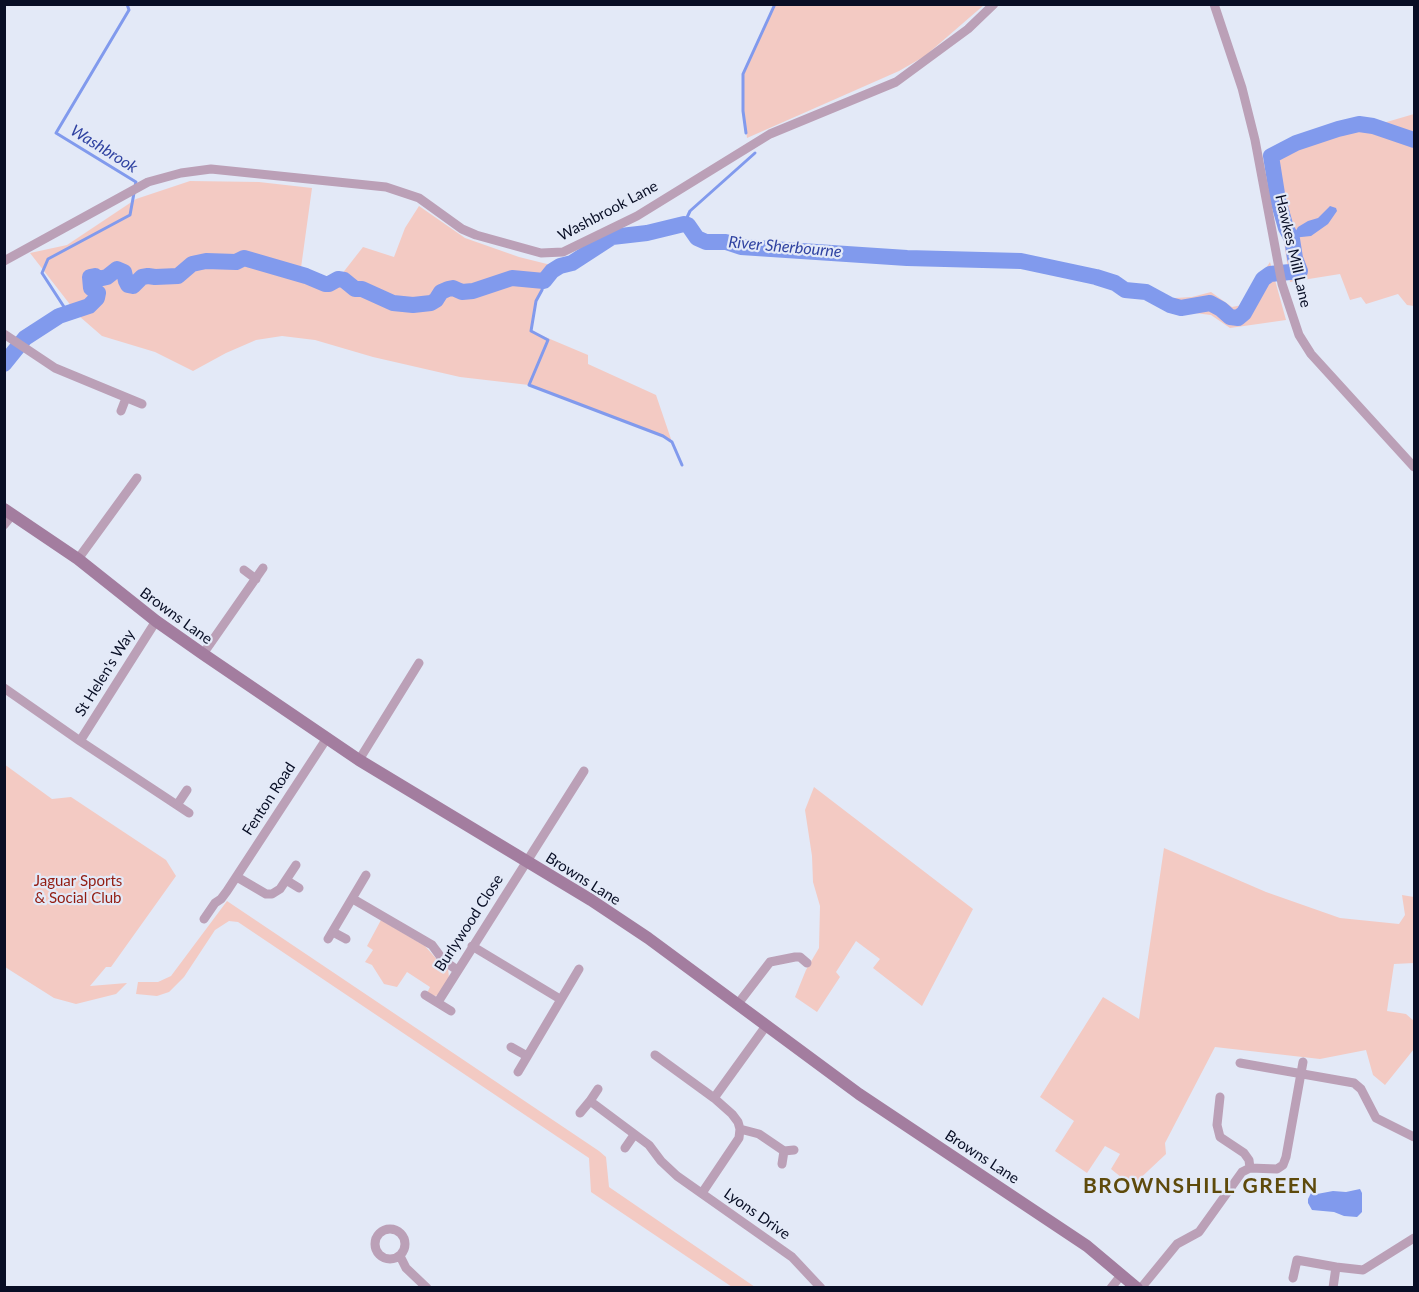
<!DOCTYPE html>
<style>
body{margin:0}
#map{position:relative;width:1419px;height:1292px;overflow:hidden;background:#e3e9f7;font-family:Lato,sans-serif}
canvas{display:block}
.frame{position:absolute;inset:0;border:6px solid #080e25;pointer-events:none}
</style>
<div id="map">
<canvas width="1419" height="1292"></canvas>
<div class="frame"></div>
</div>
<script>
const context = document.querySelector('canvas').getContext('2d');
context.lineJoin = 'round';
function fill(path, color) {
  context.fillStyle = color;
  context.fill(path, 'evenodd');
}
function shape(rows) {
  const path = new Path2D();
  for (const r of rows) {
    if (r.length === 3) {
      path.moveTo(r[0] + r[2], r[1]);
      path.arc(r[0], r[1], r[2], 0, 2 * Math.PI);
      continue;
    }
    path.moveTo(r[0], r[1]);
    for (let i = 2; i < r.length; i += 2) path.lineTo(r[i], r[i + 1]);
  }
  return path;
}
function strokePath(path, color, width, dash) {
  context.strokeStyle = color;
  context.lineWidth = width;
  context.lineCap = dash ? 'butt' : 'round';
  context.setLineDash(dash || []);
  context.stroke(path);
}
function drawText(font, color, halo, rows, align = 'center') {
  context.font = font + ' Lato,sans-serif';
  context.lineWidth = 4.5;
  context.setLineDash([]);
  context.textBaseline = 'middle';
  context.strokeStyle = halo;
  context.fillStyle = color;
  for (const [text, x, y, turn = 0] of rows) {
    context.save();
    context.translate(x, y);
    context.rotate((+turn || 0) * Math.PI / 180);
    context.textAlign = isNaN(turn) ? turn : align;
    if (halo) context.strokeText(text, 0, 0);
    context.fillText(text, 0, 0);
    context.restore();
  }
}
const green = shape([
 [774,5,984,5,925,56,899,71,747,138,744,113,743,74],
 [1414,114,1414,306,1407,305,1398,294,1366,304,1361,297,1350,300,1340,274,1290,282,1271,156,1296,143,1338,129,1359,124,1373,126],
 [190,181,259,182,312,188,300,275,325,284,329,284,338,279,363,247,394,257,405,228,419,206,465,238,519,257,559,267,552,271,544,281,542,290,536,301,531,331,588,355,588,364,656,395,672,442,663,436,529,385,460,377,373,357,315,340,282,336,256,340,226,353,193,371,155,352,102,336,79,316,30,253,67,245,136,199],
 [1270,262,1286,320,1230,328,1211,315,1171,310,1175,298,1192,297,1211,292,1232,307,1242,305],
 [4,764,52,799,71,797,166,860,176,876,111,967,106,967,90,986,127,983,116,994,76,1004,54,998,5,967],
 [814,787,973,909,922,1006,873,968,880,959,856,941,836,972,840,977,817,1012,795,997,806,970,819,948,820,906,813,882,812,856,805,810],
 [1164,848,1266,892,1340,918,1399,924,1405,915,1402,895,1414,897,1414,963,1394,964,1387,1011,1406,1014,1414,1021,1414,1049,1385,1085,1373,1075,1366,1050,1320,1059,1215,1047,1165,1143,1166,1154,1132,1186,1111,1169,1120,1154,1105,1146,1087,1173,1055,1151,1074,1121,1040,1097,1103,997,1139,1019],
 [227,901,599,1151,606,1157,609,1187,755,1287,732,1287,591,1192,589,1158,238,922,229,921,215,930,184,977,169,992,157,996,136,994,138,982,158,982,171,976],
 [381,920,425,946,440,963,448,968,449,978,438,995,435,996,427,993,430,987,407,972,397,987,384,984,372,965,365,962,373,950,367,946]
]);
const water = shape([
 [1330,206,1336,208,1337,211,1328,224,1311,236,1292,238,1298,227,1308,221,1318,218],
 [1360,1189,1362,1193,1362,1212,1357,1217,1344,1216,1334,1212,1312,1210,1308,1203,1308,1199,1312,1191,1317,1194,1333,1191,1346,1192]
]);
const stream = shape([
 [127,4,129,10,56,133,136,182,135,186],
 [746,133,743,111,743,74,775,4],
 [684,224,690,211,755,153],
 [544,281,542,290,536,301,531,331,548,340,529,385,663,436,672,442,682,465],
 [68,313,42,273,48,259,130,215,134,193]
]);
const river = shape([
 [4,364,25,338,59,316,89,306,97,298,98,293,91,288,90,277,95,276,98,279,107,277,117,269,124,272,126,281,128,285,133,286,142,277,148,276,155,277,178,276,192,264,206,261,236,262,244,258,306,276,325,284,329,284,338,279,344,280,355,289,362,289,393,303,413,305,431,303,436,300,441,292,448,289,453,288,462,292,473,291,512,278,544,281,552,271,560,266,572,263,612,237,647,233,684,224,688,225,697,238,706,242,726,242,741,247,907,258,1021,261,1096,277,1115,283,1125,290,1146,292,1170,305,1181,308,1210,303,1221,309,1230,317,1238,318,1244,313,1263,279,1270,274,1300,271,1295,258,1292,239,1286,228,1278,200,1271,156,1296,143,1338,129,1359,124,1373,126,1414,140]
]);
const street = shape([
 [1214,4,1242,88,1255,140,1282,284,1299,335,1311,354,1414,467],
 [4,261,148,182,181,173,211,169,386,187,419,198,462,229,476,235,541,253,563,252,637,216,770,134,896,82,968,29,994,4],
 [4,334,55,368,142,404],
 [121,411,126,398],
 [4,525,13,514],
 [78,559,137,478],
 [244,570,256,579],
 [203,654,263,568],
 [4,688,80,741,189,813],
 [80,741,156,621],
 [359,760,419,663],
 [177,805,187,790],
 [237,877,266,894,272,894,280,889,296,865],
 [286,880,299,888],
 [353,899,432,945,443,960,457,970],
 [204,919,215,903,221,899,227,891,327,738],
 [333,932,346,939],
 [328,939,366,875],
 [472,946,560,999],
 [425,995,451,1011],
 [438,1002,584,771],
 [737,1005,770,962,795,957,800,957,807,963],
 [511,1047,527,1056],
 [655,1055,714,1098],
 [1240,1063,1354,1083,1361,1089,1376,1118,1414,1137],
 [518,1072,579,969],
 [1220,1097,1217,1125,1220,1137,1244,1153,1249,1160,1250,1168],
 [590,1101,598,1089],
 [580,1113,590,1101,649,1145,661,1161,677,1176,792,1257,821,1288],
 [740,1129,759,1134,784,1151,794,1150],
 [625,1148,634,1135],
 [782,1164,784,1151],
 [702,1193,739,1138,740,1129,738,1122,732,1114,714,1098,766,1026],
 [390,1244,15],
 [400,1256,406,1268,427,1288],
 [1336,1267,1363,1270,1414,1238],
 [1293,1278,1297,1260,1336,1267,1333,1288],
 [1111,1288,1122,1274],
 [1141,1288,1177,1244,1199,1232,1242,1172,1250,1168,1277,1169,1283,1165,1286,1157,1303,1062]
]);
const secondary = shape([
 [4,509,78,559,156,621,203,654,359,760,591,900,648,938,859,1094,1087,1246,1137,1288]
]);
const streetNames = [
 ["Washbrook Lane",608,211,-28],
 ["Hawkes Mill Lane",1293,251,77],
 ["Browns Lane",176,616,36],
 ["St Helen's Way",105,673,-58],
 ["Fenton Road",269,799,-57],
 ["Browns Lane",583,879,32],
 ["Burlywood Close",469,923,-57],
 ["Browns Lane",982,1157,33],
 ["Lyons Drive",757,1214,35]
];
const parkNames = [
 ["Jaguar Sports",78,881],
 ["& Social Club",78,898]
];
const waterNames = [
 ["Washbrook",104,149,32],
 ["River Sherbourne",785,247,5]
];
const districtNames = [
 ["BROWNSHILL GREEN",1201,1186]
];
fill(green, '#f3cac3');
fill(water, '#819aed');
strokePath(stream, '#819aed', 3);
strokePath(river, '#819aed', 16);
strokePath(street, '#bba0b7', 9);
strokePath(secondary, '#a37d9f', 12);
drawText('15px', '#080e25', '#e3e9f7', streetNames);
drawText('15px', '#921c11', '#e3e9f7', parkNames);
drawText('italic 16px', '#2f42a1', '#e3e9f7', waterNames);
context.letterSpacing = '1.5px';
drawText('bold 21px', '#5e4a0b', '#e3e9f7', districtNames);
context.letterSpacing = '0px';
</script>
